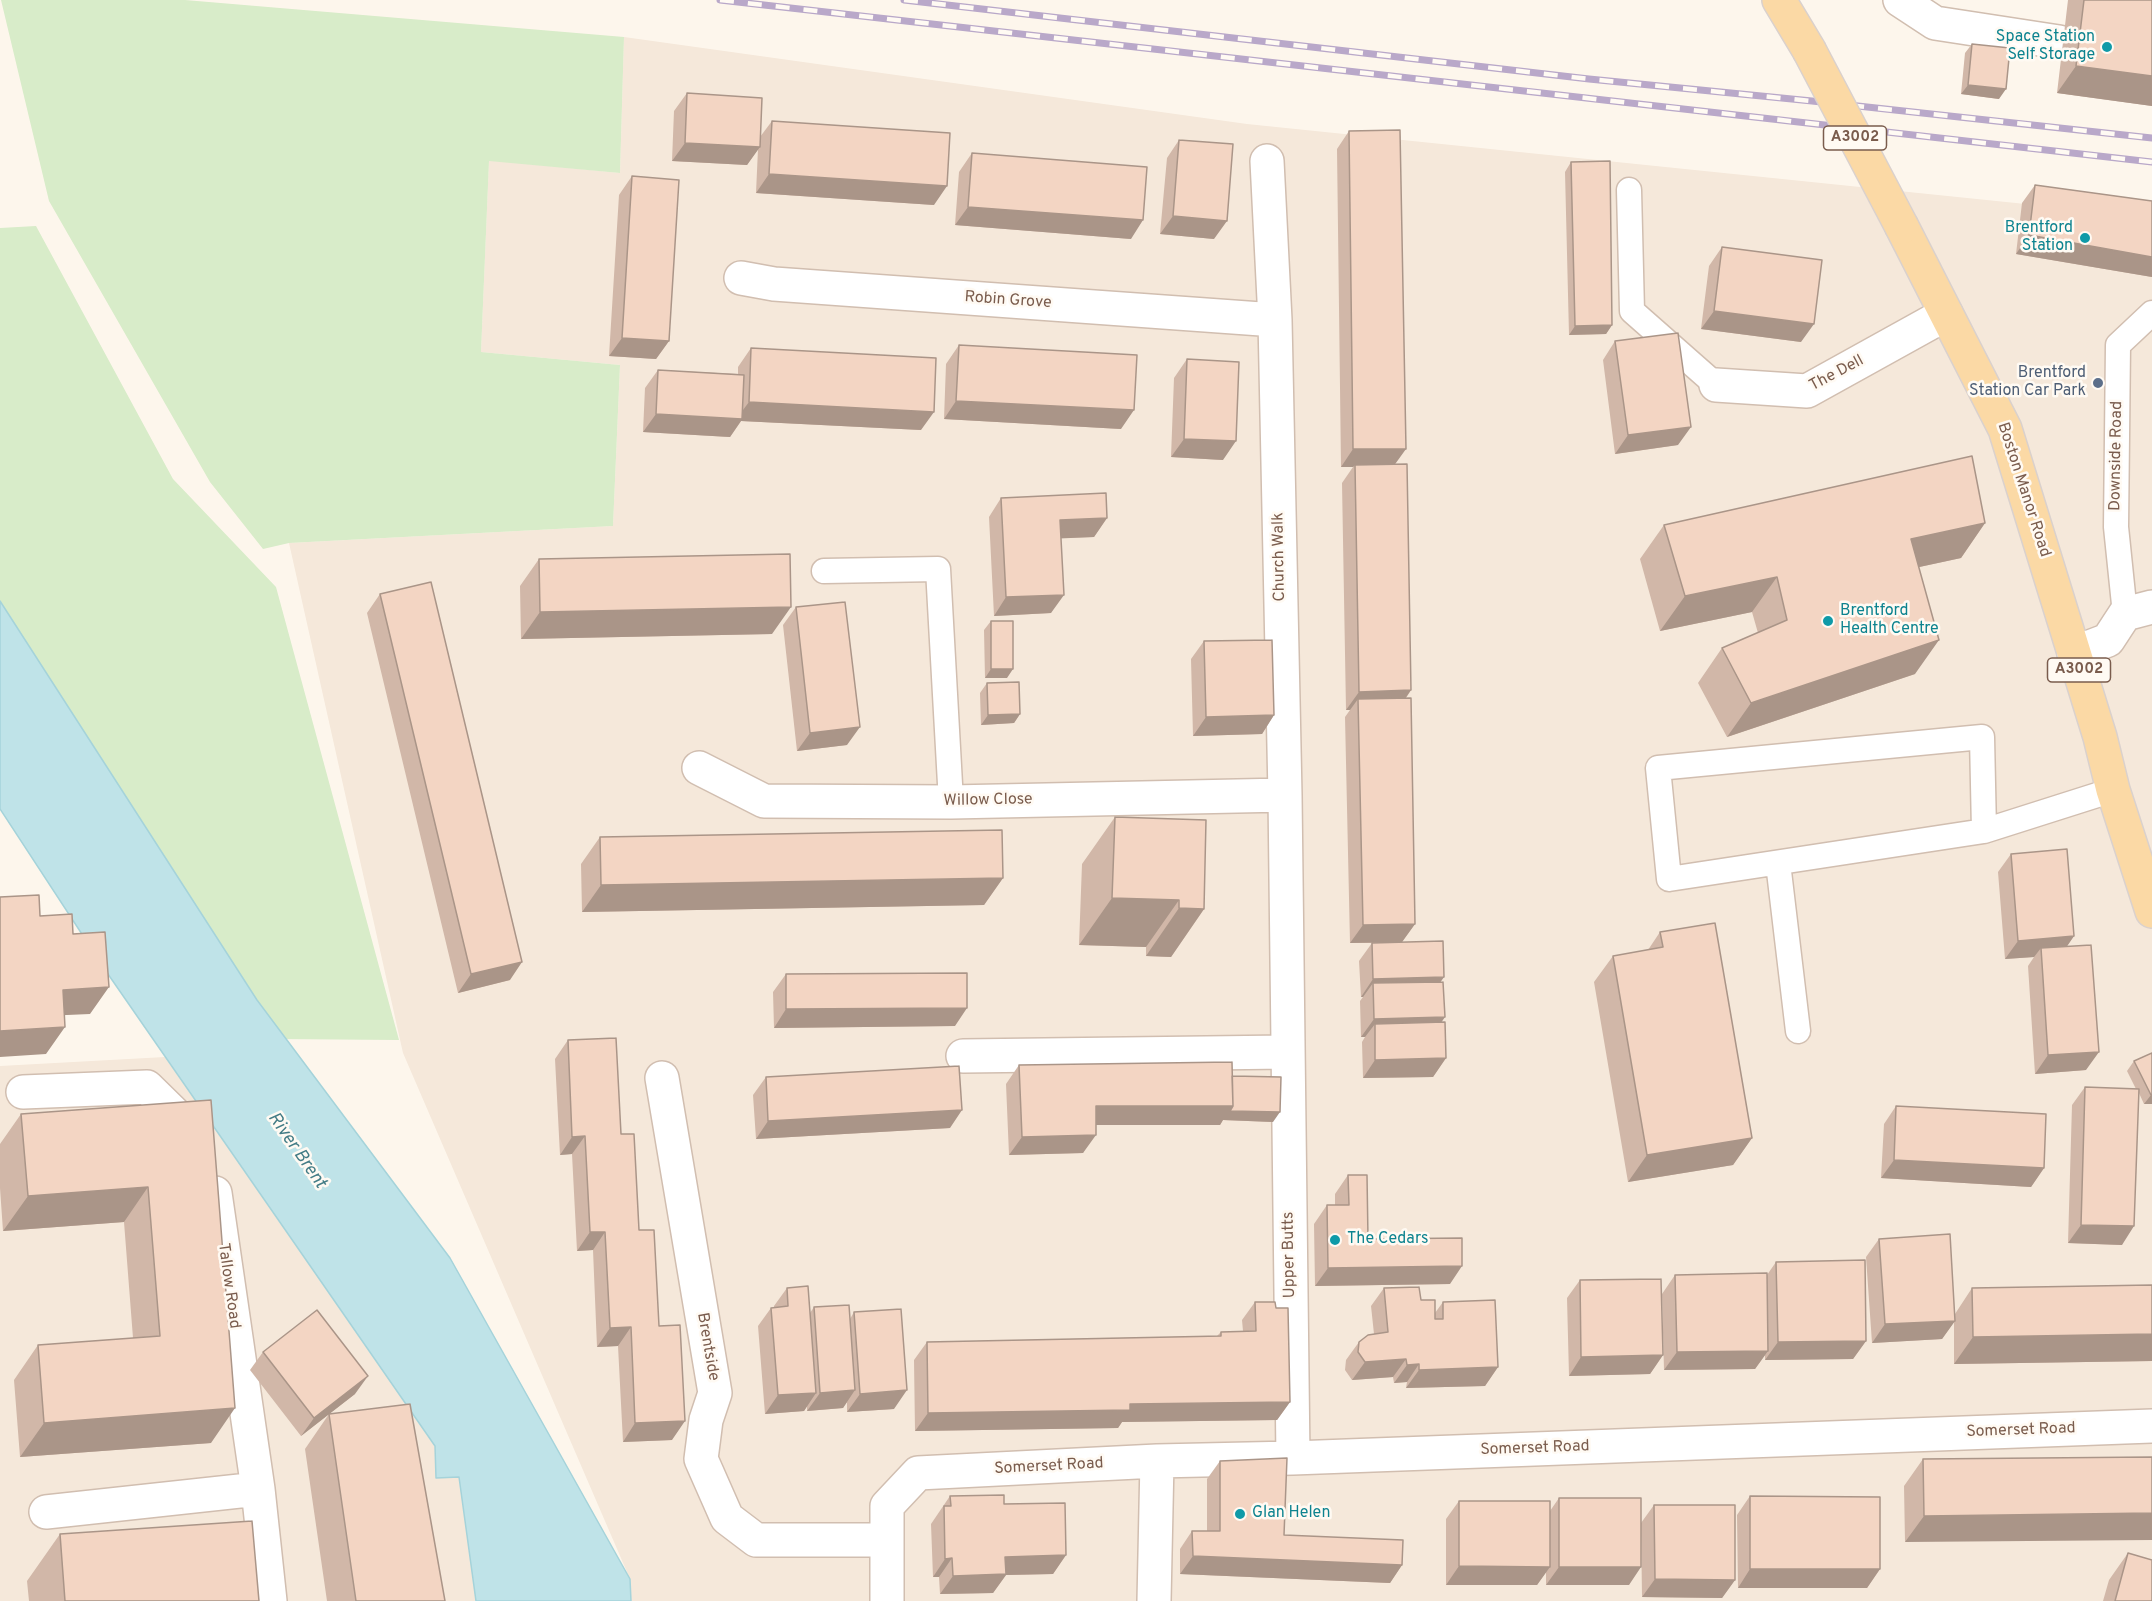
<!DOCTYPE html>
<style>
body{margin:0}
canvas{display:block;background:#fdf6ec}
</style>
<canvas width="2152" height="1601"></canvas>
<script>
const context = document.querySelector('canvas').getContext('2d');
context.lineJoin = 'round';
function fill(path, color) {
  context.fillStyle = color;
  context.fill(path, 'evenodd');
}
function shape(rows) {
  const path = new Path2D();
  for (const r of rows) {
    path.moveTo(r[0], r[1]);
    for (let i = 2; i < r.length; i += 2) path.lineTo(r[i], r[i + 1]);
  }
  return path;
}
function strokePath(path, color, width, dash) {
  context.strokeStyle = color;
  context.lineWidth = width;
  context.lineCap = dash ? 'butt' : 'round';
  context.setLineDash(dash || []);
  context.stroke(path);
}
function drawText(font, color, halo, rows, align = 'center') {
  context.font = font + ' Overpass,sans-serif';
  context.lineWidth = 5;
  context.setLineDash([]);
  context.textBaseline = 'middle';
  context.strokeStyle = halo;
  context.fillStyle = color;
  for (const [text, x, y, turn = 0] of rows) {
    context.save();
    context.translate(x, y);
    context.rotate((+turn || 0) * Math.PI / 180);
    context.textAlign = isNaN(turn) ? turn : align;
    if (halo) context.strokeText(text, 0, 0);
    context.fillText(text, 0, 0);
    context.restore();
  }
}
const residential = shape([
 [624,37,1247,124,2152,217,2152,1601,631,1601,630,1579,403,1053,289,543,613,526,620,365,481,352,489,160,620,173],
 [165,1057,435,1446,436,1477,459,1477,476,1601,0,1601,0,1066]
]);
const green = shape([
 [1,0,185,0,624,37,620,173,489,161,481,352,620,365,613,526,289,543,263,549,210,482,49,201],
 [36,226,173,479,276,587,399,1040,274,1039,0,635,0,228]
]);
const water = shape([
 [0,601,257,1000,450,1258,630,1579,631,1601,476,1601,459,1477,436,1478,435,1446,110,977,0,809,0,601]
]);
const lane = shape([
 [1629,190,1632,311,1716,385],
 [824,571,938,569,951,802],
 [2125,614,2116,527,2118,345,2152,313],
 [1984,831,1982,737,1658,768,1669,879,1984,831,2113,790],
 [1778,863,1798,1031]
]);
const street = shape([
 [1900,0,1935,23,2059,42],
 [1267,161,1275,320,1285,795,1293,1458],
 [741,278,774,284,1275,320],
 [1716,385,1807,391,1946,314],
 [2074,653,2108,640,2125,614,2152,607],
 [699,768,764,801,951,802,1285,795],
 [963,1056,1287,1052],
 [662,1078,715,1393,706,1420,701,1459,727,1518,756,1540,886,1540],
 [23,1092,147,1087,196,1135],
 [215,1193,258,1489,270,1601],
 [46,1512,258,1489],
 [887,1601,887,1506,918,1473,1157,1461,1293,1458,2152,1426],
 [1154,1601,1157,1461]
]);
const primary = shape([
 [1779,0,1809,50],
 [1902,227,2005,429,2100,737,2113,790,2152,911]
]);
const rail = shape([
 [720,0,2152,162],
 [904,0,1589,79,1812,101,2152,138]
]);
const primaryBridge = shape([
 [1809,50,1902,227]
]);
const wall = shape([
 [2068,0,2152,0,2152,106,2057,93],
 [1972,44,1999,99,1961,94,1965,53],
 [687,93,760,137,772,121,934,205,756,193,758,149,747,165,672,161,674,111],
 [1349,131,1395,464,1411,690,1406,698,1415,924,1402,942,1441,982,1441,1022,1446,1058,1433,1077,1363,1078,1362,1042,1365,1037,1361,1037,1360,1001,1363,997,1361,997,1359,961,1372,943,1384,943,1350,943,1345,717,1350,710,1346,710,1342,483,1353,467,1341,467,1337,149],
 [1179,140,1214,239,1160,234,1167,158],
 [972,153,1131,239,955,225,959,172],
 [1571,162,1612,325,1606,334,1569,335,1565,172],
 [632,176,669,341,656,359,609,356,619,195],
 [2035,185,2152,201,2152,277,2016,254,2022,203],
 [1722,247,1801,342,1701,329,1709,266],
 [1615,341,1678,445,1615,454,1603,360],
 [959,345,1121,429,944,419,946,364],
 [751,348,921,430,741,421,730,437,643,432,645,388,658,370,738,374,738,367],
 [1187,359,1223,460,1171,457,1174,378],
 [1001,498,1107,518,1094,537,1061,538,1051,613,994,616,989,517],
 [1985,523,1961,558,1919,567,1915,674,1727,737,1698,683,1722,648,1758,633,1752,612,1660,631,1640,559,1664,525],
 [539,559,772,634,521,639,520,586],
 [380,594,510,980,458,993,367,613],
 [796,607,847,745,797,751,783,625],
 [991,621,1007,678,985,678,984,630],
 [1204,641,1274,715,1262,734,1193,736,1191,659],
 [987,683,1020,714,1014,723,981,725,980,693],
 [1115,817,1204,909,1171,957,1146,956,1146,947,1079,945,1082,864],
 [600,837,1003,878,984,905,582,912,581,864],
 [2011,854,2074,936,2067,946,2086,1070,2035,1074,2028,966,2034,957,2005,959,1998,872],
 [1660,932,1752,1138,1733,1165,1628,1182,1594,982,1613,956,1648,950],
 [786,974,955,1026,774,1028,773,992],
 [568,1040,621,1134,639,1230,659,1326,672,1440,623,1442,618,1346,597,1347,593,1250,577,1251,572,1154,560,1155,555,1059],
 [2152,1053,2152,1104,2144,1104,2139,1093,2122,1245,2068,1243,2072,1105,2085,1087,2136,1089,2127,1071,2134,1061],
 [1019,1065,1232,1076,1273,1122,1223,1120,1220,1125,1096,1125,1083,1153,1009,1155,1006,1084],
 [766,1077,950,1128,756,1139,753,1095],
 [211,1100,211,1443,20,1457,14,1380,38,1345,133,1338,124,1222,3,1231,0,1188,0,1144,21,1114],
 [1896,1106,2044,1168,2031,1187,1881,1178,1884,1124],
 [1348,1175,1368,1239,1450,1284,1315,1286,1314,1224,1327,1205,1335,1205,1335,1194],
 [1879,1239,1955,1314,1972,1288,2152,1285,2152,1361,1954,1364,1954,1322,1942,1339,1872,1343,1866,1257],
 [1776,1262,1866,1341,1853,1359,1765,1360,1765,1355,1755,1369,1664,1370,1662,1294,1675,1275,1767,1275],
 [1580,1280,1663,1355,1650,1374,1569,1376,1567,1298],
 [787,1288,810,1313,814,1307,850,1319,854,1312,894,1409,847,1412,847,1402,843,1408,807,1411,807,1406,804,1411,765,1414,758,1326,771,1308,774,1308,774,1306],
 [1384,1288,1421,1300,1435,1313,1443,1302,1498,1367,1485,1386,1406,1388,1407,1382,1394,1383,1393,1377,1352,1380,1345,1370,1346,1360,1359,1342,1374,1334,1371,1306],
 [1255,1302,1276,1308,1290,1402,1277,1420,1122,1422,1118,1428,915,1431,914,1360,927,1342,1217,1336,1221,1332,1243,1331,1242,1320],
 [263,1352,355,1394,329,1414,445,1601,327,1601,305,1449,329,1414,301,1436,250,1370],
 [2152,1457,1905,1542,1904,1486,1923,1459],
 [1220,1461,1284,1535,1402,1565,1390,1583,1180,1574,1180,1549,1192,1531,1207,1531,1207,1479],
 [950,1496,1004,1504,1066,1555,1053,1574,1006,1575,993,1593,940,1594,939,1577,933,1577,931,1524],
 [1750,1496,1880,1569,1867,1588,1738,1588,1737,1515],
 [1559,1498,1641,1523,1654,1505,1735,1580,1722,1598,1642,1597,1641,1524,1629,1585,1546,1585,1546,1572,1537,1585,1446,1585,1446,1519,1459,1501,1550,1511],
 [60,1534,259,1601,29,1601,27,1581],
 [2128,1553,2152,1601,2103,1601,2109,1580]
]);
const shadedWall = shape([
 [2076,66,2152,76,2152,106,2057,93],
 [1968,85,2006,89,1999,99,1961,94],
 [685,143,760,147,747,165,672,161],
 [769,174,947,186,934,205,756,193],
 [968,207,1143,220,1131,239,955,225],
 [1173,216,1227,221,1214,239,1160,234],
 [2029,235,2152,257,2152,277,2016,254],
 [1714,311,1814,324,1801,342,1701,329],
 [1612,325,1606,334,1569,335,1575,326],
 [622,338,669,341,656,359,609,356],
 [956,401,1134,410,1121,429,944,419],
 [749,402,934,412,921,430,741,421,730,437,643,432,656,414,737,418],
 [1691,427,1678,445,1615,454,1628,435],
 [1184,439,1236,441,1223,460,1171,457],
 [1353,449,1406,449,1393,467,1355,465,1353,467,1341,467],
 [1107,518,1094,537,1047,539,1060,520],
 [1985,523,1961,558,1887,574,1911,539],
 [1777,577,1752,612,1660,631,1685,596],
 [1064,595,1051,613,994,616,1006,597],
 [791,607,772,634,521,639,540,612],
 [1939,640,1915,674,1727,737,1751,703],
 [991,669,1013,669,1007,678,985,678],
 [1411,690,1398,709,1358,699,1350,710,1346,710,1359,692],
 [1020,714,1014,723,981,725,988,715],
 [1274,715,1262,734,1193,736,1206,717],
 [860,727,847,745,797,751,810,733],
 [1003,878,984,905,582,912,601,885],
 [1112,898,1179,900,1146,947,1079,945],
 [1179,908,1204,909,1171,957,1146,956],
 [1415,924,1402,942,1350,943,1363,925],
 [2074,936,2061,955,2041,948,2034,957,2005,959,2018,941],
 [522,962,510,980,458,993,471,974],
 [1444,977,1431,996,1373,983,1363,997,1361,997,1373,979],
 [109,987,90,1014,44,1016,63,990],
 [967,1008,955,1026,774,1028,786,1009],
 [1445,1017,1432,1036,1375,1024,1365,1037,1361,1037,1374,1019],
 [65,1027,46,1054,0,1057,0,1031],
 [2099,1052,2086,1070,2035,1074,2048,1055],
 [1446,1058,1433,1077,1363,1078,1375,1060],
 [2151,1095,2152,1095,2152,1104,2144,1104],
 [1096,1106,1233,1106,1280,1112,1273,1122,1223,1120,1220,1125,1083,1125],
 [962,1110,950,1128,756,1139,768,1121],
 [1096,1135,1083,1153,1009,1155,1022,1137],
 [585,1136,572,1154,560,1155,572,1137],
 [1752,1138,1733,1165,1628,1182,1647,1155],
 [1894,1160,2044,1168,2031,1187,1881,1178],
 [148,1187,124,1222,3,1231,28,1196],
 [2081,1225,2134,1226,2122,1245,2068,1243],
 [590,1232,605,1232,593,1250,577,1251],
 [1462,1266,1450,1284,1315,1286,1328,1268],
 [1955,1321,1942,1339,1872,1343,1885,1324],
 [631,1327,618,1346,597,1347,610,1328],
 [2152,1334,2152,1361,1954,1364,1973,1337],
 [1866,1341,1853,1359,1765,1360,1778,1342],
 [1768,1351,1755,1369,1664,1370,1677,1352],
 [1663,1355,1650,1374,1569,1376,1581,1357],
 [1406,1359,1393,1377,1352,1380,1365,1362],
 [1419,1364,1407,1382,1394,1383,1407,1365],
 [1498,1367,1485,1386,1406,1388,1419,1370],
 [368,1376,355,1394,301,1436,314,1418],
 [855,1390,843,1408,807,1411,820,1393],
 [907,1390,894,1409,847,1412,860,1394],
 [816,1393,804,1411,765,1414,778,1395],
 [1290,1402,1277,1420,1122,1422,1118,1428,915,1431,928,1413,1130,1404],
 [235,1408,211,1443,20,1457,44,1423],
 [685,1421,672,1440,623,1442,635,1423],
 [2152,1513,2152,1540,1905,1542,1924,1516],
 [1066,1555,1053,1574,1006,1575,993,1593,940,1594,953,1576,1005,1557],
 [1193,1556,1402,1565,1390,1583,1180,1574],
 [952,1558,939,1577,933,1577,945,1559],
 [1459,1566,1550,1567,1537,1585,1446,1585],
 [1559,1567,1641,1567,1629,1585,1546,1585],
 [1750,1569,1880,1569,1867,1588,1738,1588],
 [1655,1579,1735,1580,1722,1598,1642,1597]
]);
const building = shape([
 [2084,0,2152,0,2152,76,2076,66,2084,0],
 [1972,44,2010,48,2006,89,1968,85,1972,44],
 [687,93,762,98,760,147,685,143,687,93],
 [772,121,950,133,947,186,769,174,772,121],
 [1400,130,1406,449,1353,449,1349,131,1400,130],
 [1179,140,1233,144,1227,221,1173,216,1179,140],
 [972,153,1147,167,1143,220,968,207,972,153],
 [1610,161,1612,325,1575,326,1571,162,1610,161],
 [632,176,679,180,669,341,622,338,632,176],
 [2035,185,2152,201,2152,257,2029,235,2035,185],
 [1722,247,1822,260,1814,324,1714,311,1722,247],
 [1678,333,1691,427,1628,435,1615,341,1678,333],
 [959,345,1137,355,1134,410,956,401,959,345],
 [751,348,936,358,934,412,749,402,751,348],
 [1187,359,1239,362,1236,441,1184,439,1187,359],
 [658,370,744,375,742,419,656,414,658,370],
 [1972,456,1985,523,1911,539,1939,640,1751,703,1722,648,1787,620,1777,577,1685,596,1664,525,1972,456],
 [1407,464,1411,690,1359,692,1355,465,1407,464],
 [1106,493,1107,518,1060,520,1064,595,1006,597,1001,498,1106,493],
 [790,554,791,607,540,612,539,559,790,554],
 [431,582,522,962,471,974,380,594,431,582],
 [845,602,860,727,810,733,796,607,845,602],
 [991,621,1013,621,1013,669,991,669,991,621],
 [1272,640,1274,715,1206,717,1204,641,1272,640],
 [1019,682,1020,714,988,715,987,683,1019,682],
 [1411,698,1415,924,1363,925,1358,699,1411,698],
 [1115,817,1206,820,1204,909,1179,908,1179,900,1112,898,1115,817],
 [1002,830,1003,878,601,885,600,837,1002,830],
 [2067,849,2074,936,2018,941,2011,854,2067,849],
 [39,895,40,916,72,914,73,934,105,932,109,987,63,990,65,1027,0,1031,0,897,39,895],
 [1715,923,1752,1138,1647,1155,1613,956,1663,947,1660,932,1715,923],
 [1443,941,1444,977,1373,979,1372,943,1443,941],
 [2091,945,2099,1052,2048,1055,2041,948,2091,945],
 [967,973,967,1008,786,1009,786,974,967,973],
 [1443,982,1445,1017,1374,1019,1373,983,1443,982],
 [1445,1022,1446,1058,1375,1060,1375,1024,1445,1022],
 [616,1038,621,1134,634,1134,639,1230,654,1230,659,1326,680,1325,685,1421,635,1423,631,1327,610,1328,605,1232,590,1232,585,1136,572,1137,568,1040,616,1038],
 [2152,1053,2152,1095,2151,1095,2134,1061,2152,1053],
 [1232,1062,1233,1106,1096,1106,1096,1135,1022,1137,1019,1065,1232,1062],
 [959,1066,962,1110,768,1121,766,1077,959,1066],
 [1232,1076,1281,1077,1280,1112,1230,1111,1233,1106,1232,1076],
 [2085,1087,2139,1089,2134,1226,2081,1225,2085,1087],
 [211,1100,235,1408,44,1423,38,1345,160,1336,148,1187,28,1196,21,1114,211,1100],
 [1896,1106,2046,1114,2044,1168,1894,1160,1896,1106],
 [1348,1175,1367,1175,1368,1239,1462,1238,1462,1266,1328,1268,1327,1205,1349,1205,1348,1175],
 [1950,1234,1955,1321,1885,1324,1879,1239,1950,1234],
 [1865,1260,1866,1341,1778,1342,1776,1262,1865,1260],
 [1767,1273,1768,1351,1677,1352,1675,1275,1767,1273],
 [1661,1279,1663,1355,1581,1357,1580,1280,1661,1279],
 [2152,1285,2152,1334,1973,1337,1972,1288,2152,1285],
 [808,1286,816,1393,778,1395,771,1308,788,1306,787,1288,808,1286],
 [1419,1287,1421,1300,1435,1300,1435,1319,1443,1319,1443,1302,1495,1300,1498,1367,1419,1370,1419,1364,1407,1365,1406,1359,1365,1362,1358,1352,1359,1342,1368,1335,1388,1332,1384,1288,1419,1287],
 [1255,1302,1275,1302,1276,1308,1288,1308,1290,1402,1130,1404,1130,1410,928,1413,927,1342,1221,1336,1221,1332,1256,1331,1255,1302],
 [849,1305,855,1390,820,1393,814,1307,849,1305],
 [901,1309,907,1390,860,1394,854,1312,901,1309],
 [317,1310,368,1376,314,1418,263,1352,317,1310],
 [410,1404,445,1601,356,1601,329,1414,410,1404],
 [2152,1457,2152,1513,1924,1516,1923,1459,2152,1457],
 [1287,1458,1284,1535,1403,1540,1402,1565,1193,1556,1192,1531,1220,1531,1220,1461,1287,1458],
 [1004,1495,1004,1504,1065,1503,1066,1555,1005,1557,1006,1574,953,1576,952,1558,945,1559,944,1506,951,1506,950,1496,1004,1495],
 [1750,1496,1880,1497,1880,1569,1750,1569,1750,1496],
 [1559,1498,1641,1498,1641,1567,1559,1567,1559,1498],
 [1459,1501,1550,1501,1550,1567,1459,1566,1459,1501],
 [1654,1505,1735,1505,1735,1580,1655,1579,1654,1505],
 [252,1521,259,1601,65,1601,60,1534,252,1521],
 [2128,1553,2152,1560,2152,1601,2115,1601,2128,1553]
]);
const markers = [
 [2107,47,6,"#0f9aa8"],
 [2085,238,6,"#0f9aa8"],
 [2098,383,6,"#5c6f8a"],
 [1828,621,6,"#0f9aa8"],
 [1335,1240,6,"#0f9aa8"],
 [1240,1514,6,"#0f9aa8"]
];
const shields = [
 [1855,138,63],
 [2079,670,63]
];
const shieldNames = [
 ["A3002",1855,138],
 ["A3002",2079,670]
];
const cultureNames = [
 ["Space Station",2095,38,"right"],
 ["Self Storage",2095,56,"right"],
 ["Brentford",2073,229,"right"],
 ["Station",2073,247,"right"],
 ["Brentford",1840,612],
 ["Health Centre",1840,630],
 ["The Cedars",1347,1240],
 ["Glan Helen",1252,1514]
];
const streetNames = [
 ["Robin Grove",1008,301,4],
 ["The Dell",1837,374,-28],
 ["Downside Road",2117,456,-89],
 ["Boston Manor Road",2023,490,72],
 ["Church Walk",1280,557,-91],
 ["Willow Close",988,801,-1],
 ["Upper Butts",1290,1255,-91],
 ["Tallow Road",228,1286,82],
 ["Brentside",707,1347,80],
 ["Somerset Road",2021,1431,-2],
 ["Somerset Road",1535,1449,-2],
 ["Somerset Road",1049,1467,-3]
];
const serviceNames = [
 ["Brentford",2086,374],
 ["Station Car Park",2086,392]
];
const waterNames = [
 ["River Brent",296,1151,55]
];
fill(residential, '#f5e8da');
fill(green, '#d8ecc9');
fill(water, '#bfe3e8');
strokePath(water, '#a5d3da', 1.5);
strokePath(lane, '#d1beb0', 27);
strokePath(street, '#d1beb0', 36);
strokePath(primary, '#dad1cd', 36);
strokePath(lane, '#fff', 24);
strokePath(street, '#fff', 33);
strokePath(primary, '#fbd9a5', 33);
strokePath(rail, '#b9a8c9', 7);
strokePath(rail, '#fffaf3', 4.5, [14]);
strokePath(primaryBridge, '#dad1cd', 36, []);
strokePath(primaryBridge, '#fbd9a5', 33);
fill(wall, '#d1b7a8');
fill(shadedWall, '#aa9588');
fill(building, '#f3d5c3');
strokePath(building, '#aa9588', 1.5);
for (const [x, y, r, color] of markers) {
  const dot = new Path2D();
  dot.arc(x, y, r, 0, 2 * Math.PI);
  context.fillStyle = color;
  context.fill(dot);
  strokePath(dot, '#fffaf3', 2);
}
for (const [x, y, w] of shields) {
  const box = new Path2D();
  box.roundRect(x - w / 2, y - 12, w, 24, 4.5);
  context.fillStyle = '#fffaf3';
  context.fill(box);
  strokePath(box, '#7a5c4d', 1.5);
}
drawText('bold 15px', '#7a5c4d', null, shieldNames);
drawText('16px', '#0d838f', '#fffaf3', cultureNames, 'left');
drawText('16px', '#7a5c4d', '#fffaf3', streetNames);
drawText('16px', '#4e5e75', '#fffaf3', serviceNames, 'right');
drawText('italic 18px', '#437c86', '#fffaf3', waterNames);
</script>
